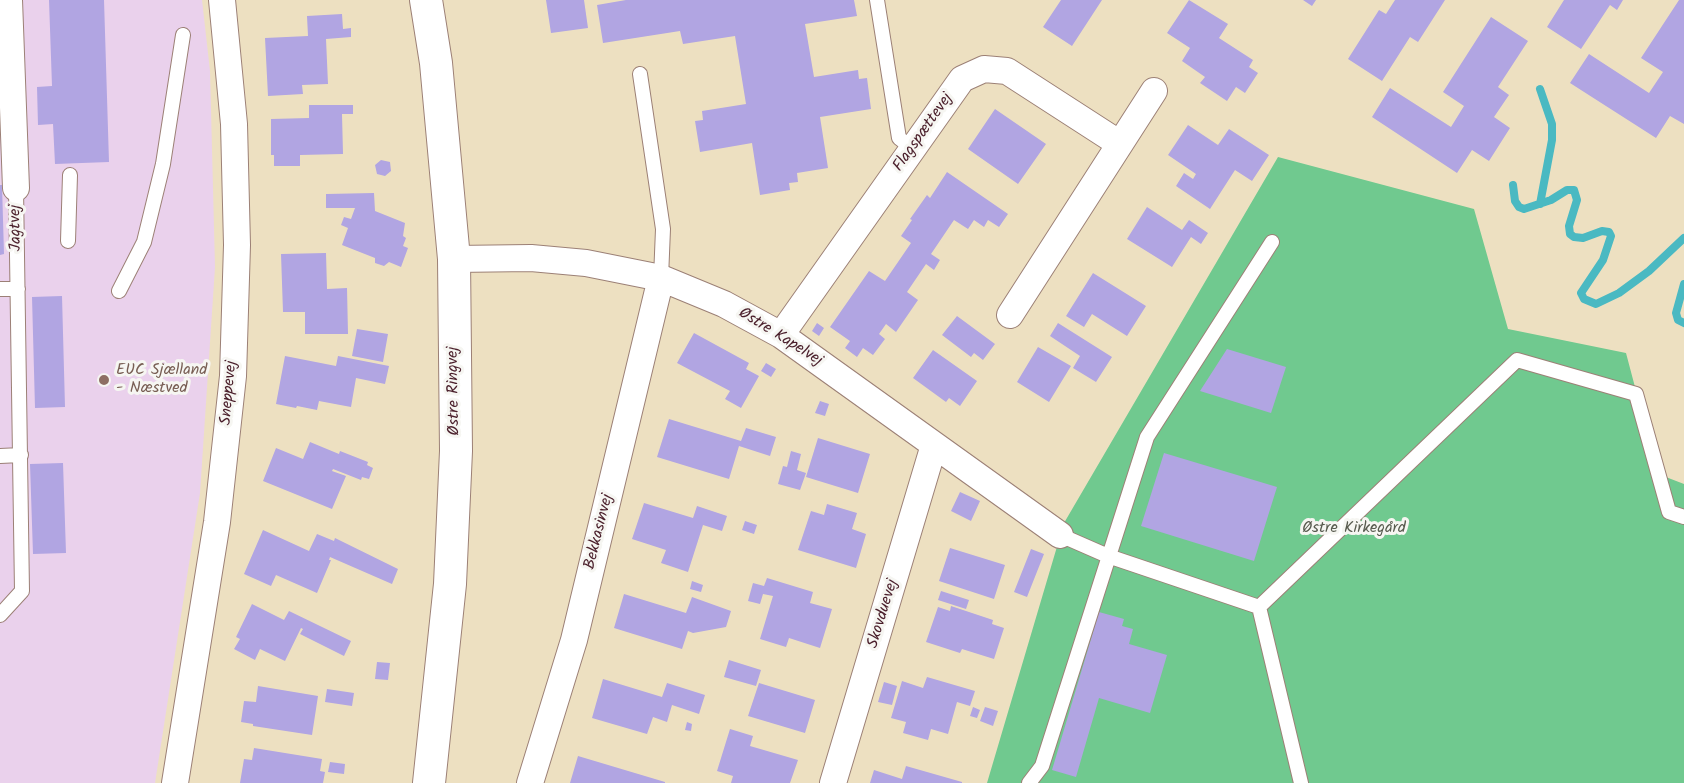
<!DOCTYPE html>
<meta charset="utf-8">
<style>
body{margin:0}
canvas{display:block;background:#ede0c1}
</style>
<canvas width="1684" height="783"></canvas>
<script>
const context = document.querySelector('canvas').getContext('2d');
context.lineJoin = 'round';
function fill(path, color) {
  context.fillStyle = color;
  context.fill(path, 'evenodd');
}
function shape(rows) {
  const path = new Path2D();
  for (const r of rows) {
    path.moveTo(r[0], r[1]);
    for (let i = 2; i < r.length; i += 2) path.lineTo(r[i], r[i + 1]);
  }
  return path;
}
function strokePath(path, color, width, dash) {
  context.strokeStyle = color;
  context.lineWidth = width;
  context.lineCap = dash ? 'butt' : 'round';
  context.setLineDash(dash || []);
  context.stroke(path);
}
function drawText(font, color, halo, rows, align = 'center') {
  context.font = font + ' Kalam,sans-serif';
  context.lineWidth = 6;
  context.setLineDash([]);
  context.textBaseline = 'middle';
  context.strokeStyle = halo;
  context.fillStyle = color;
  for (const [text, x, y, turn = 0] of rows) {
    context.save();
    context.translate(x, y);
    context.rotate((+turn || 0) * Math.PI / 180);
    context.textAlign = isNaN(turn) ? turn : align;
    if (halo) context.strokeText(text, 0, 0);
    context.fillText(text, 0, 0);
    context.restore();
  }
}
const built = shape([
 [0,0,202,0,210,71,215,267,200,493,155,783,0,783]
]);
const green = shape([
 [1278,157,1474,209,1508,329,1626,353,1658,474,1684,484,1684,783,987,783,1064,523]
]);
const stream = shape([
 [1513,185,1515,201,1519,207,1524,209,1551,200,1567,190,1574,190,1577,200,1569,226,1570,234,1574,237,1583,238,1602,231,1609,232,1611,236,1603,260,1581,293,1584,299,1596,304,1619,293,1649,271,1684,238],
 [1540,204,1552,140,1552,124,1540,89],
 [1684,284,1676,313,1678,320,1684,323]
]);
const building = shape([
 [49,0,104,0,109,162,55,164,53,124,38,125,37,87,52,86],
 [546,0,584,0,588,28,551,33],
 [626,0,854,0,857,16,805,24,814,77,858,70,859,79,867,78,871,109,820,117,828,168,797,173,798,182,789,183,790,190,760,195,752,143,700,152,695,121,703,120,702,111,746,104,735,36,683,44,680,31,603,43,597,5],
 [1061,0,1102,0,1072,46,1043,27],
 [1189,0,1228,24,1219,38,1253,60,1249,67,1258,73,1245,93,1236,87,1227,101,1200,83,1205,77,1182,61,1190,48,1167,33],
 [1303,0,1316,0,1312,6],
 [1395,0,1445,0,1418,42,1410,37,1382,81,1348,59,1379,10,1386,14],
 [1564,0,1623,0,1617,10,1610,5,1581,49,1547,27],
 [1679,0,1684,0,1684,124,1670,116,1656,138,1570,83,1589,54,1649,93,1663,72,1641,58],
 [342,14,343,29,351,28,351,37,326,39,328,84,302,85,303,94,268,96,265,38,308,36,307,16],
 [1491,17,1528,41,1498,87,1509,95,1494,117,1510,128,1489,161,1472,150,1457,173,1372,117,1390,88,1451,127,1464,106,1443,92],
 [309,105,353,105,353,114,342,114,343,154,300,155,300,166,274,166,274,155,271,155,271,119,309,118],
 [995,109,1046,144,1018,184,968,149],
 [1188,125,1218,145,1229,129,1269,155,1252,181,1235,170,1210,209,1176,186,1184,173,1193,179,1196,174,1168,155],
 [381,160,390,162,391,171,385,176,377,174,375,165],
 [947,172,1008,214,999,227,988,220,984,227,974,220,968,229,954,220,931,254,940,260,934,270,926,264,907,292,918,300,896,332,886,324,879,334,885,339,873,355,863,348,857,357,845,348,850,341,830,327,869,271,885,281,911,243,901,236,912,220,910,219,927,195,930,198],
 [0,185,2,185,4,254,0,255],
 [374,193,375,211,405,223,403,236,406,238,403,246,408,248,401,267,389,262,384,266,375,263,375,258,342,245,348,228,341,225,344,217,351,219,355,208,326,208,326,194],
 [1147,207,1182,230,1189,220,1208,233,1201,244,1191,237,1172,267,1127,239],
 [326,253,327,289,347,288,348,334,305,334,305,312,283,312,281,254],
 [1093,273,1146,306,1127,336,1092,314,1084,327,1066,316],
 [62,296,65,407,35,408,32,297],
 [957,316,995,344,983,360,974,353,971,357,942,335],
 [817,323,824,328,819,336,812,331],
 [1058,323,1112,357,1096,382,1073,368,1080,356,1050,336],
 [357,329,388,334,383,362,352,356],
 [694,333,749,363,746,369,759,376,741,408,725,399,730,391,677,363],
 [1038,347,1071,366,1049,402,1017,382],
 [1227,349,1286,367,1271,413,1200,391],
 [933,350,977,381,960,406,949,398,946,402,913,378],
 [285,356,336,366,338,356,389,366,385,384,356,378,351,407,319,401,317,410,297,406,296,408,276,404],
 [766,363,776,369,771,377,761,371],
 [820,401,829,404,825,416,815,413],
 [669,419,741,441,746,428,776,437,770,456,739,446,729,479,657,457],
 [818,438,870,454,858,493,806,477],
 [310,442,339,454,340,451,368,462,367,465,373,468,369,479,362,477,361,480,333,469,332,471,346,476,332,509,263,481,276,448,303,459],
 [791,451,801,454,797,470,806,473,800,490,778,484,783,466,787,467],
 [1164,453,1277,487,1254,561,1141,526],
 [63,463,66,553,33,554,30,464],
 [960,492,980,501,971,521,951,511],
 [644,503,693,518,697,506,727,516,722,531,703,525,688,572,661,563,666,550,632,539],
 [827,504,857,513,852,529,866,534,856,568,798,550,811,511,824,515],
 [745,521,757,525,754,534,742,530],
 [263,530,309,551,317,534,334,541,335,538,398,569,392,584,330,557,329,560,331,560,317,593,276,575,271,586,244,574],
 [950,548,1005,565,994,599,939,581],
 [1031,549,1044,554,1027,597,1014,592],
 [767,578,813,592,810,603,832,609,820,648,789,638,786,647,760,639,773,596,763,594,760,604,748,601,753,583,764,586],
 [692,581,703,585,701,592,690,589],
 [941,591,969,600,966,609,938,600],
 [624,594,686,613,692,597,731,611,726,627,693,633,688,631,682,649,614,628],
 [252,604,284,620,289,611,351,641,344,656,300,634,303,629,301,628,285,661,260,649,255,660,234,649,240,639,236,637],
 [951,606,993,620,992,624,1004,628,994,659,962,649,960,653,926,642,938,607,950,611],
 [1099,612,1124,619,1122,626,1133,629,1129,644,1167,655,1150,713,1099,698,1076,777,1052,770],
 [729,660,761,670,756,686,724,677],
 [377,662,390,663,388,680,375,679],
 [927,677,975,691,970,706,957,702,948,734,931,729,928,740,903,733,906,722,891,718,902,681,923,688],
 [603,679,662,697,667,683,705,695,699,714,672,705,667,722,653,717,647,734,592,718],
 [884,682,897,686,892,705,878,702],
 [759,683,815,700,805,733,748,716],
 [258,686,318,696,312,735,253,726,253,724,241,722,244,701,256,702],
 [327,689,354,693,352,706,325,702],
 [973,707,980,710,977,718,970,716],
 [985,707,998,711,993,726,980,721],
 [687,722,692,724,691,731,685,730],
 [730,729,753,736,750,746,798,760,790,783,731,783,733,776,717,771],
 [254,748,322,759,320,771,325,772,323,783,240,783,244,759,252,760],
 [578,756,665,782,665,783,570,783],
 [330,762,345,764,344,774,328,772],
 [906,766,962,782,962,783,870,783,874,770,902,779]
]);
const service = shape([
 [877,0,899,138,913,149],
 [640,74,663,229,661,278],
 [68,241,70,175],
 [0,289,18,289],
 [119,291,144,242,163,164,183,35],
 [0,456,21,455],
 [1060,535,1108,556,1259,607,1301,783],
 [1259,607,1517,360,1636,394,1669,512,1684,517],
 [0,615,22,591,16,188],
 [1029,783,1042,766,1147,437,1272,242]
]);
const minor = shape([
 [9,0,16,188],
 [454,259,531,258,586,263,661,278,724,304,781,335,1060,535],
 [1010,315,1154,91],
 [781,335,962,79,984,69,1007,71,1120,144],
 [175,783,217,522,233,376,237,245,234,124,222,0],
 [530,783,574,640,661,278],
 [833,783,934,445]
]);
const tertiary = shape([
 [426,0,436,63,454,259,456,451,450,584,429,783]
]);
const markers = [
 [104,380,6,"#8d6e63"]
];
const streetNames = [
 ["Flagspættevej",924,133,-55],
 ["Jagtvej",17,228,-91],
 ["Østre Kapelvej",780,338,32],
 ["Østre Ringvej",455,391,-91],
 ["Sneppevej",230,393,-85],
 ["Bekkasinvej",600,532,-76],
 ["Skovduevej",884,614,-73]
];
const educationNames = [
 ["EUC Sjælland",116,371],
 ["- Næstved",116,389]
];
const parkNames = [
 ["Østre Kirkegård",1354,529]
];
fill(built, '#ead1ec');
fill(green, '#70c98f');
strokePath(stream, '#4ab9c2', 8);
fill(building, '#b1a5e2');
strokePath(service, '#9c8076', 16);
strokePath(minor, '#9c8076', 28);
strokePath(tertiary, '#9c8076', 34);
strokePath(service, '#fff', 14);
strokePath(minor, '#fff', 26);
strokePath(tertiary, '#fff', 32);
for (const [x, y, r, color] of markers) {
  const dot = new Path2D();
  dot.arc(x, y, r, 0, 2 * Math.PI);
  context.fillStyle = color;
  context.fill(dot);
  strokePath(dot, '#f6f6f2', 2);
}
drawText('16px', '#4a1f2b', '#f6f6f2', streetNames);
drawText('16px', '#785e54', '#f6f6f2', educationNames, 'left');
drawText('16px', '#575a4e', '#f6f6f2', parkNames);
</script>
